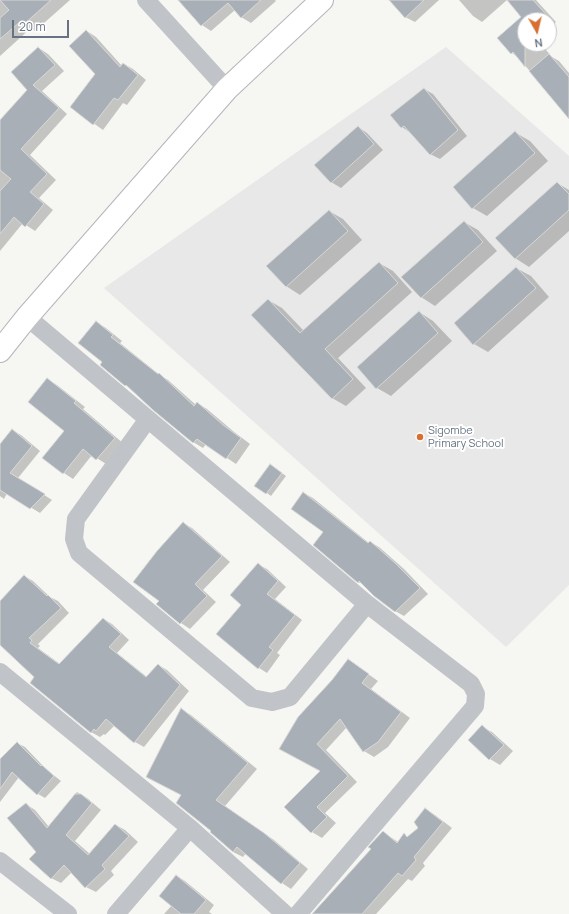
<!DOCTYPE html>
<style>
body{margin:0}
#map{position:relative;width:569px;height:914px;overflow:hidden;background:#f6f6f3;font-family:Manrope,sans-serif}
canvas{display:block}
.north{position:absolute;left:517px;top:12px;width:40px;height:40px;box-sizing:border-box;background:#fff;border:1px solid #c2c7cd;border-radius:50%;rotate:172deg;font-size:11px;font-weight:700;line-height:16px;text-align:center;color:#677382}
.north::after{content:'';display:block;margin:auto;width:14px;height:18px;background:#d86f32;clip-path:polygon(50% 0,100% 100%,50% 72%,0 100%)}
.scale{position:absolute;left:12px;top:20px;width:57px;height:18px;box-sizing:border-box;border:2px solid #677382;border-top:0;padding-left:5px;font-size:12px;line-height:14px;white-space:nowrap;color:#677382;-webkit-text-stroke:3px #fff;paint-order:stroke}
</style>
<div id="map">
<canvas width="569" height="914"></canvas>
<div class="north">N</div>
<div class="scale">20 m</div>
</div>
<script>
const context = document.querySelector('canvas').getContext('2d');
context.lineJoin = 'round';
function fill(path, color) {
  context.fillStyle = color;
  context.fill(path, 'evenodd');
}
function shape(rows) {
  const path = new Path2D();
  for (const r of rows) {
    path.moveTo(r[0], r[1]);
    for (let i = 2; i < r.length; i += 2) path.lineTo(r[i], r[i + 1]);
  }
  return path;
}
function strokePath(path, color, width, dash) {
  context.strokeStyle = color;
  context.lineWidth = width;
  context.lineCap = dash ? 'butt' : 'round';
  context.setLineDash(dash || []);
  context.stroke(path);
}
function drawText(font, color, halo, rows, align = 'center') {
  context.font = font + ' Manrope,sans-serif';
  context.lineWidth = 4;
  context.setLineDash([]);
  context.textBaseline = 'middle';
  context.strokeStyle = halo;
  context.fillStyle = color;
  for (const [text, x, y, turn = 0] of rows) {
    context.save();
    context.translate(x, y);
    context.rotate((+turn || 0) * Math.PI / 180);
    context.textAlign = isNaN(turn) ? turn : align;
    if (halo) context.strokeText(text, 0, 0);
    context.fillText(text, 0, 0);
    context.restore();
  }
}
const built = shape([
 [446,47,569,156,569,585,506,647,104,288]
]);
const shadow = shape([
 [0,0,70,0,35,31,31,28,0,56],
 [179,0,275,0,276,1,251,23,241,17,235,10,211,31,202,25],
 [394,0,439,0,415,22,405,17],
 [459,0,507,0,482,22,473,16],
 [508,0,536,0,556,22,549,28,549,20,525,20,525,44,541,44,552,57,559,61,569,73,569,118,518,57,512,53,523,18],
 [87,31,96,37,122,66,124,64,133,69,146,80,127,105,123,103,103,130,71,107,96,74],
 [39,48,48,54,64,71,42,91,67,114,30,155,56,180,39,198,53,210,35,231,23,223,0,251,0,120,28,90],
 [424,89,433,94,467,136,440,159,430,154,411,133,402,127],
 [358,127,367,133,383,150,341,188,331,182],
 [516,133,530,141,548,161,487,216,473,208,454,187],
 [557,183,569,190,569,231,529,267,515,258],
 [329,211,343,219,362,240,300,295,286,286],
 [464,222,478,230,497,251,435,306,421,297],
 [379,263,393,271,412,292,338,358,366,388,346,406,332,398,268,300,282,308,304,331],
 [516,268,531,276,549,297,488,352,474,344],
 [419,312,433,321,452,341,391,396,377,388],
 [96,322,106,328,122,341,120,343,161,376,168,380,196,405,197,403,207,409,233,431,250,444,236,464,206,444,203,448,193,442,133,389,126,385,104,362],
 [48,380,57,385,85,407,83,409,124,444,106,464,92,455,73,479,64,473,44,458,65,431],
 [12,430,21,435,40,451,18,478,52,500,40,513,7,493,4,499,0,496,0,445],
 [271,465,286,476,271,496,256,485],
 [304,493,313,498,369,543,370,542,379,547,404,569,428,594,404,616,395,611,365,585,358,582,325,532],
 [183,523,192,528,230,562,203,590,216,602,190,629,181,623,158,604,160,601],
 [259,565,267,569,286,587,275,599,302,620,277,653,280,655,267,673,259,668,242,605],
 [24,576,33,581,50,597,58,601,69,613,38,644,40,646,38,648,60,664,103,619,112,624,129,640,117,653,147,677,158,665,167,670,189,691,144,747,135,742,115,725,105,735,104,734,100,737,91,732,0,644,0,602],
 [348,660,378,681,371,689,410,718,388,747,374,757,364,751,347,727,326,750,357,782,325,813,336,823,322,838,312,832,286,807,321,771,281,748],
 [182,710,191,715,257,769,225,806,274,840,308,869,291,889,282,883,246,853,243,857,233,852,212,831,183,795],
 [482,727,492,732,513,751,500,765,490,759,470,740],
 [17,743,25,747,46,769,61,781,45,798,38,794,19,777,0,802,0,761],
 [77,792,87,798,101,810,75,841,90,854,116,825,125,830,138,842,111,871,114,875,96,892,86,887,72,872,61,883,51,878,37,852,26,804,35,810,49,827],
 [425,809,435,815,452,828,423,863,425,866,412,881,408,879,376,914,313,914,372,849,383,832,398,842,404,835,408,837,419,828],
 [177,876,185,881,214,905,209,912,212,914,164,914,172,905]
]);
const building = shape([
 [0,0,51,0,23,25,20,22,0,39,0,18,9,10,0,0],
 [178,0,261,0,241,18,228,3,201,26,178,0],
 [389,0,424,0,405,18,389,0],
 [507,0,533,0,551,20,525,20,525,67,513,52,511,54,497,38,521,17,507,0],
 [86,30,120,67,123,63,138,75,118,100,114,98,93,125,70,107,95,74,69,46,86,30],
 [38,47,55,65,33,85,59,108,21,149,47,174,30,192,44,204,25,227,14,217,0,234,0,191,11,179,0,170,0,120,27,90,11,72,38,47],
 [549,54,569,77,569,119,529,71,549,54],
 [424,88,458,130,430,155,404,126,401,128,390,115,424,88],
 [358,126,374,144,331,183,314,165,358,126],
 [515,131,535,153,472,209,453,187,515,131],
 [557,182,569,194,569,210,515,259,495,238,557,182],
 [329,210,348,231,286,287,266,266,329,210],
 [464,221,483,242,421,298,401,277,464,221],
 [379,262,398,283,325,349,353,379,332,399,251,315,268,299,300,333,379,262],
 [516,267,536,288,473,345,454,323,516,267],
 [419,311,438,333,376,389,357,367,419,311],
 [96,321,113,335,111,337,158,374,159,373,194,406,197,402,223,425,241,438,226,459,197,439,193,443,153,410,126,385,125,386,100,365,102,362,78,343,96,321],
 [47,378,76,401,74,403,115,438,96,460,83,449,63,474,42,458,64,431,28,402,47,378],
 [12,429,32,446,10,473,45,494,30,509,0,490,0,444,12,429],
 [270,464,282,473,266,494,254,486,270,464],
 [303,492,368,543,370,541,395,563,420,588,395,612,374,596,359,581,358,583,313,545,323,532,291,509,303,492],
 [183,522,222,556,195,584,207,596,180,624,156,604,159,601,133,582,157,551,183,522],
 [258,563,278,581,267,594,295,615,269,647,273,650,258,669,216,634,241,605,230,595,258,563],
 [24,575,47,596,48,595,61,608,29,638,32,640,30,643,59,664,103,618,121,634,109,647,146,677,158,664,180,685,134,743,106,719,96,731,94,729,91,733,30,683,34,677,0,645,0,601,24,575],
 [348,659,369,674,362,683,401,712,378,742,363,752,340,719,317,744,348,776,317,807,327,817,311,833,284,807,320,771,279,749,298,717,332,680,348,659],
 [181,708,248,763,216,800,264,833,300,863,281,884,237,847,233,852,210,832,211,831,176,803,181,795,146,777,181,708],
 [482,725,504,745,489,760,468,740,482,725],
 [17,742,41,766,42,765,54,776,37,795,12,772,0,789,0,759,17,742],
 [75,794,81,794,92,803,66,835,88,855,115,824,129,836,102,865,105,869,85,888,64,865,51,879,29,859,36,852,7,818,26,803,47,828,75,794],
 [425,808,443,822,414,857,416,860,402,876,398,873,362,914,312,914,371,849,368,847,383,831,397,843,404,833,407,837,418,828,414,822,425,808],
 [176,875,206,900,194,914,181,914,159,896,176,875]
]);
const street = shape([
 [146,0,227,89],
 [27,317,367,604,471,684,476,694,475,706,298,914],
 [148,419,76,519,74,539,79,553,252,698,272,702,290,697,367,604],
 [0,672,190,828,285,914],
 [0,861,68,914],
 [116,914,190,828]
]);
const secondary = shape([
 [0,351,27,317,227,89,322,0]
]);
const markers = [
 [420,437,4,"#d86f32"]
];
const poiNames = [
 ["Sigombe",428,431],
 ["Primary School",428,444]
];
fill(built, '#e7e8e7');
fill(shadow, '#0003');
fill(building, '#a9afb6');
strokePath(building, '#d8d8d6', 1);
strokePath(secondary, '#b2b6bb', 24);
strokePath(street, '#c0c3c7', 18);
strokePath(secondary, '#fff', 22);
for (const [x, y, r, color] of markers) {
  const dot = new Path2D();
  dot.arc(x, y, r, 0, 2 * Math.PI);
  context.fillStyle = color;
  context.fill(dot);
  strokePath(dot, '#fff', 1.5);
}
drawText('11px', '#677382', '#fff', poiNames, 'left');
</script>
